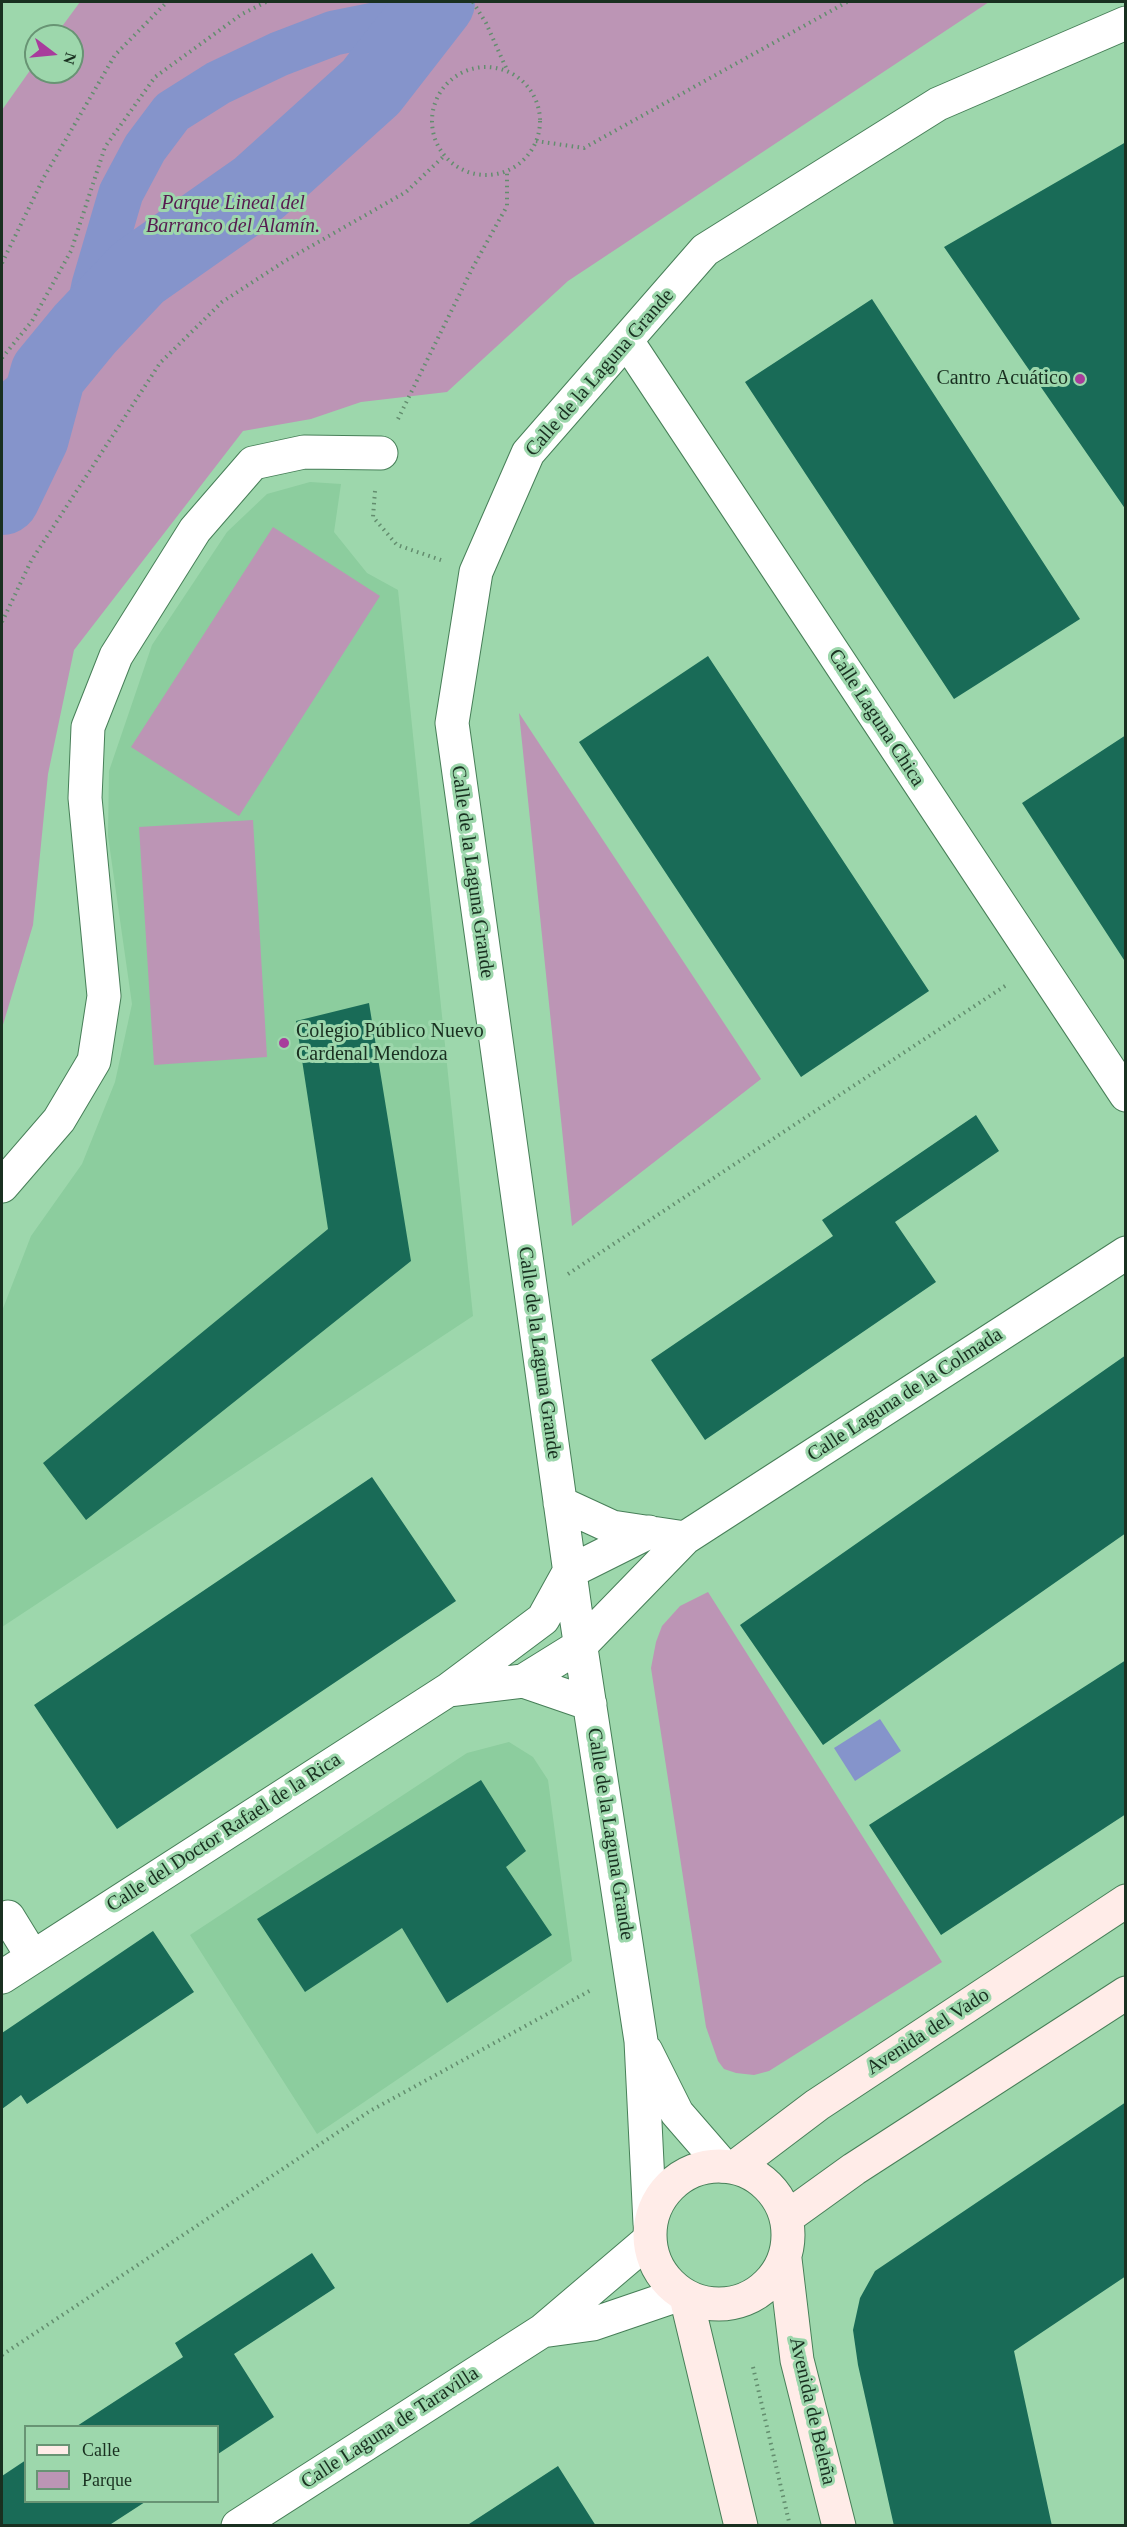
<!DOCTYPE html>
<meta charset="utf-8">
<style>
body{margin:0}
#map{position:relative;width:1127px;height:2527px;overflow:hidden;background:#9dd7ac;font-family:Georgia,serif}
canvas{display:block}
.frame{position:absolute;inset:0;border:3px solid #193020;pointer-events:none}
.legend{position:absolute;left:24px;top:2425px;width:195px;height:78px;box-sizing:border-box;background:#9dd7ac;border:2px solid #689474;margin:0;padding:8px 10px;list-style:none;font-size:18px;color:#193020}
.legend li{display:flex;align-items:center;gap:12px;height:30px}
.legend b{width:30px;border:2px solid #689474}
.north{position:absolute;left:24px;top:24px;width:60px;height:60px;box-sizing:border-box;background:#9dd7ac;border:2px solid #689474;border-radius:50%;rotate:106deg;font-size:16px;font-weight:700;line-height:24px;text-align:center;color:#193020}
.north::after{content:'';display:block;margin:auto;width:21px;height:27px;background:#a83c9c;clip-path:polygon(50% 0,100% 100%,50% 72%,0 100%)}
</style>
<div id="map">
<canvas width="1127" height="2527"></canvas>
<div class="frame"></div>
<ul class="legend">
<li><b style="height:8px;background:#ffece8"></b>Calle</li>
<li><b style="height:16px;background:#bc95b5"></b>Parque</li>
</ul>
<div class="north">N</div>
</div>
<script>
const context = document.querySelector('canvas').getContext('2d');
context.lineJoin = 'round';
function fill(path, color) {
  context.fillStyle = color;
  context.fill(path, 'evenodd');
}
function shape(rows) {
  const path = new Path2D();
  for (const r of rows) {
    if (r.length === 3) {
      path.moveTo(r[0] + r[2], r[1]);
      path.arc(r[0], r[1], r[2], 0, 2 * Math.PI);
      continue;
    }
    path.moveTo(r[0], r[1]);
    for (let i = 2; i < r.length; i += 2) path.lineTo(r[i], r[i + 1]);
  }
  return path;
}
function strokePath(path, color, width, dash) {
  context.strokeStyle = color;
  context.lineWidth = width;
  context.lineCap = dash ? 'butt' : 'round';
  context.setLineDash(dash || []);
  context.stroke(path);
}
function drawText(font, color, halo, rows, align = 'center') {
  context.font = font + ' Georgia,serif';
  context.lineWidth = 6;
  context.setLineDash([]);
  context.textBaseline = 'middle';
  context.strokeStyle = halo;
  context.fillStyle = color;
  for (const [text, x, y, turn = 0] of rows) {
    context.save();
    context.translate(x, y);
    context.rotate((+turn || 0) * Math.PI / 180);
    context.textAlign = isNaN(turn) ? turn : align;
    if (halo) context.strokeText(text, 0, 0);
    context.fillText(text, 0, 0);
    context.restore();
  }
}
const built = shape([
 [310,482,341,484,334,532,367,573,398,590,473,1316,2,1627,2,1311,31,1236,82,1164,115,1082,132,1004,108,836,109,771,152,645,227,532,267,494],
 [509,1742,533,1757,548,1780,572,1961,317,2134,190,1935,467,1753]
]);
const green = shape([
 [80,2,989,2,568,281,447,392,361,402,311,419,243,431,74,650,48,774,33,925,2,1028,2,110,36,62,36,72,72,72,72,36,55,36],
 [273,527,380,596,239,816,131,747],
 [519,713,761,1079,572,1226],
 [253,820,267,1057,154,1065,139,827],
 [708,1592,942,1962,769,2071,754,2075,736,2073,724,2069,718,2061,706,2027,651,1668,656,1642,662,1626,680,1606]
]);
const water = shape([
 [880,1719,901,1751,855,1781,834,1748]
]);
const canal = shape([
 [85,329,94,285,121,193,145,148,172,112,218,83,279,54,334,33,384,23,432,2],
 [2,411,48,374]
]);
const river = shape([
 [2,497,31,437,48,374,85,329,138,273,259,188,371,87,437,2]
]);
const building = shape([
 [1126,142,1126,510,944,247],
 [872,299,1080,619,954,699,745,382],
 [708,656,929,991,801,1077,579,742],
 [1126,735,1126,963,1022,803],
 [369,1003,411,1261,86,1520,43,1463,328,1229,296,1021],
 [976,1115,999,1151,895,1222,936,1282,705,1440,651,1360,833,1236,822,1220],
 [1126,1355,1126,1533,823,1745,740,1625],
 [372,1477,456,1601,117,1829,34,1705],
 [1126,1660,1126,1814,941,1935,869,1825],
 [481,1780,526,1851,506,1867,552,1935,447,2003,402,1928,305,1992,257,1919],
 [153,1931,194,1992,27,2104,21,2095,2,2109,2,2033],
 [1126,2102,1126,2276,1014,2351,1052,2526,894,2526,858,2365,853,2330,860,2298,875,2271],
 [312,2253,335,2288,234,2354,274,2417,218,2454,218,2426,77,2426,183,2357,175,2343],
 [26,2460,26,2502,145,2502,108,2526,2,2526,2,2476],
 [558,2466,596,2526,466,2526]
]);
const path = shape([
 [473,2,486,23,507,70],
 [486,121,54],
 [536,141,584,148,847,2],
 [2,263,44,177,115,55,167,2],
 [2,358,32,321,71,251,105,147,155,77,242,14,266,2],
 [398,419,472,269,507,206,507,171],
 [375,491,373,517,397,545,441,560],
 [2,622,31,561,160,363,222,302,285,261,406,192,444,156],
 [568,1274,1008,984],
 [2,2355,370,2111,593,1989],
 [753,2367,790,2526]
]);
const street = shape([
 [627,341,1126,1095],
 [2,1186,59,1120,94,1061,104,996,85,798,88,727,116,656,195,530,253,463,304,452,381,453],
 [685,1538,1126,1253],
 [523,1681,581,1645,685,1538,612,1527,560,1503],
 [590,1704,523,1681,448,1690,543,1619,569,1572,649,1532],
 [8,1917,32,1956],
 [2,1977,448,1690],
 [646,2051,677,2113,723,2166],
 [650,2224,641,2041,575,1609,452,723,476,572,528,453,705,250,938,104,1126,23],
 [542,2331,593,2324,681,2294],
 [238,2526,542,2331,649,2240]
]);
const secondary = shape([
 [719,2235,69],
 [735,2167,817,2105,1126,1901],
 [786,2218,854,2169,1126,1993],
 [785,2259,797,2360,839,2526],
 [686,2297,741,2526]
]);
const markers = [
 [1080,379,6,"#a83c9c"],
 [284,1043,6,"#a83c9c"]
];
const parkNames = [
 ["Parque Lineal del",233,204],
 ["Barranco del Alamín.",233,227]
];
const streetNames = [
 ["Calle de la Laguna Grande",600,373,-49],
 ["Calle Laguna Chica",876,718,57],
 ["Calle de la Laguna Grande",472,872,82],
 ["Calle de la Laguna Grande",539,1353,82],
 ["Calle Laguna de la Colmada",905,1395,-33],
 ["Calle del Doctor Rafael de la Rica",224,1833,-33],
 ["Calle de la Laguna Grande",610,1834,81],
 ["Avenida del Vado",928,2032,-33],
 ["Avenida de Beleña",812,2411,77],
 ["Calle Laguna de Taravilla",390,2428,-33]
];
const poiNames = [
 ["Cantro Acuático",1068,379],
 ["Colegio Público Nuevo",296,1032,"left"],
 ["Cardenal Mendoza",296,1055,"left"]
];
fill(built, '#8ccd9e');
fill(green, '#bc95b5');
fill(water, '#8594cb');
strokePath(canal, '#8594cb', 45);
strokePath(river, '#8594cb', 76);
fill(building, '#196b57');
strokePath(street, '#477f58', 35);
strokePath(secondary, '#477f58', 35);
strokePath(path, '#638d6e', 4, [1.5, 4.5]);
strokePath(street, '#fff', 33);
strokePath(secondary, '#ffece8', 33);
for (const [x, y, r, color] of markers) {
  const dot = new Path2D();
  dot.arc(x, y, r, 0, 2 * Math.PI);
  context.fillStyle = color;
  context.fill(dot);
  strokePath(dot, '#9dd7ac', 2);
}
drawText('italic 20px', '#571b50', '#9dd7ac', parkNames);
drawText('20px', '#193020', '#9dd7ac', streetNames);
drawText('20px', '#193020', '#9dd7ac', poiNames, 'right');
</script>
